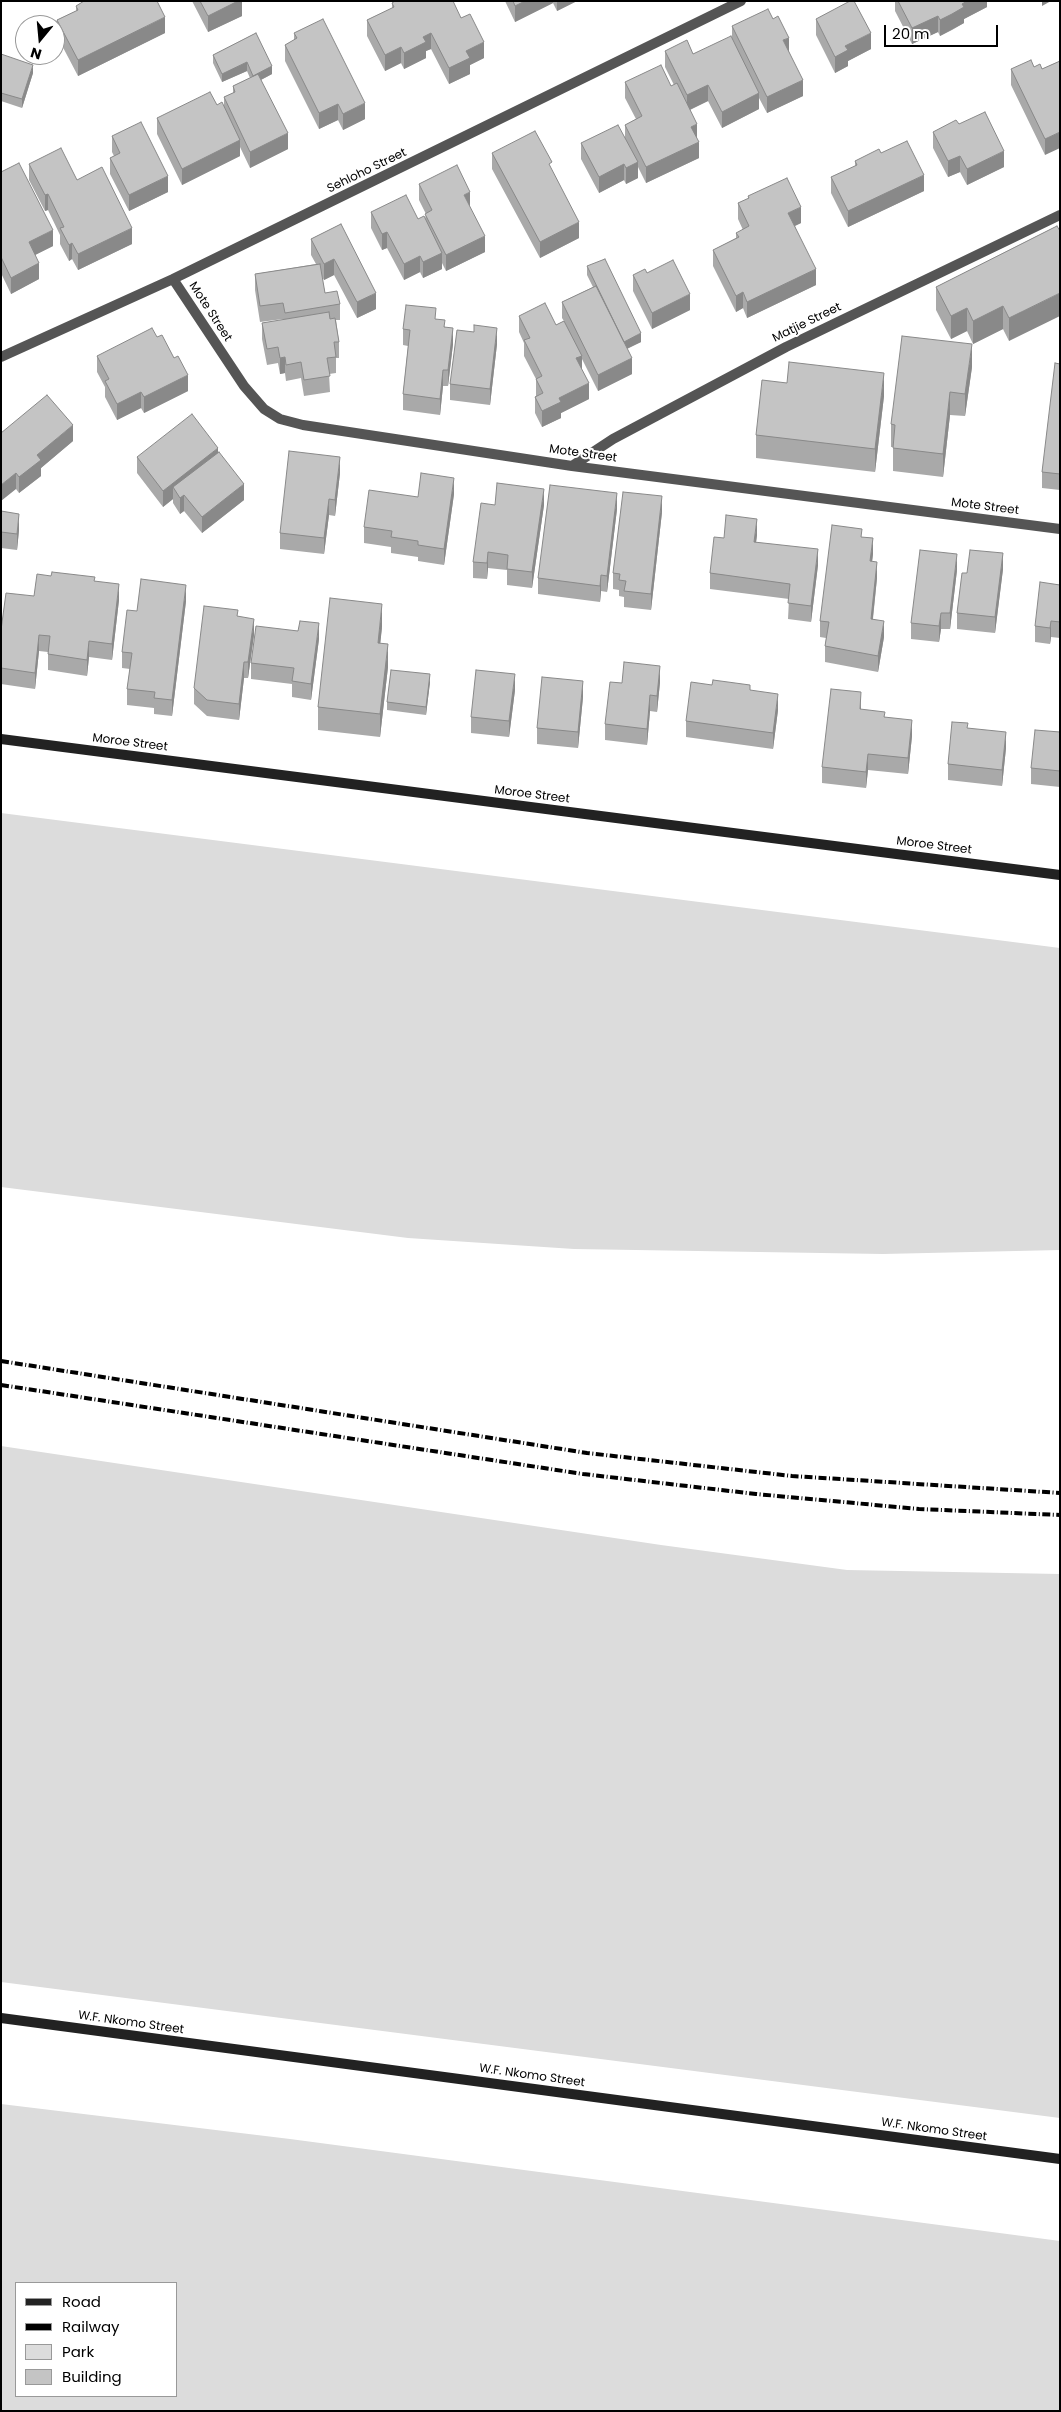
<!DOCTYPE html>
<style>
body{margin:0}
#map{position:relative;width:1061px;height:2412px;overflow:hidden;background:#fff;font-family:Poppins,sans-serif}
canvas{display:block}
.frame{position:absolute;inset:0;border:2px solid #000;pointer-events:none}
.legend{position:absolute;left:15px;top:2282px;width:162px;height:115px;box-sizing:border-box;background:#fff;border:1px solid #999;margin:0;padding:6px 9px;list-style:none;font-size:15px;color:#000}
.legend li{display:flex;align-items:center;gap:10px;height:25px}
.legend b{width:25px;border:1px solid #999}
.north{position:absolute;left:15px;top:15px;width:50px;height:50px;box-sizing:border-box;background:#fff;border:1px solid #999;border-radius:50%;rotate:197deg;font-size:14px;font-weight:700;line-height:20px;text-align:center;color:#000}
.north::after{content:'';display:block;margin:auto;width:18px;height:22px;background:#000;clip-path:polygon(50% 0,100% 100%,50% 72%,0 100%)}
.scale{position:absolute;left:884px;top:25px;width:114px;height:22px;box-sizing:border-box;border:2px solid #000;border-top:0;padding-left:6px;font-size:15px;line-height:18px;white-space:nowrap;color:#000;-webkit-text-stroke:4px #fff;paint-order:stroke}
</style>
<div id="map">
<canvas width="1061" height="2412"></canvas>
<div class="frame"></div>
<ul class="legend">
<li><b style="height:6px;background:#222"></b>Road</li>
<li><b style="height:6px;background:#000"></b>Railway</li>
<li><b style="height:14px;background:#dcdcdc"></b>Park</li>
<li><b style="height:14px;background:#c4c4c4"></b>Building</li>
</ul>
<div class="north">N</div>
<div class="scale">20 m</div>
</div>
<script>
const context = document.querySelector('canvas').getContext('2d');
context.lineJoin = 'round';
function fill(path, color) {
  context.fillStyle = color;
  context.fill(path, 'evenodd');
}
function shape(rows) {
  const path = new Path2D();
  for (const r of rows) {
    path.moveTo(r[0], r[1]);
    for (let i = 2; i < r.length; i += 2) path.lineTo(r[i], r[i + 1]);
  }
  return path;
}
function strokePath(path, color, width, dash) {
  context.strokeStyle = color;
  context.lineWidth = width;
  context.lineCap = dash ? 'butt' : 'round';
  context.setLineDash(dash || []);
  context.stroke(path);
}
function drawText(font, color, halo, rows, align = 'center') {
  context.font = font + ' Poppins,sans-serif';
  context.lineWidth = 4;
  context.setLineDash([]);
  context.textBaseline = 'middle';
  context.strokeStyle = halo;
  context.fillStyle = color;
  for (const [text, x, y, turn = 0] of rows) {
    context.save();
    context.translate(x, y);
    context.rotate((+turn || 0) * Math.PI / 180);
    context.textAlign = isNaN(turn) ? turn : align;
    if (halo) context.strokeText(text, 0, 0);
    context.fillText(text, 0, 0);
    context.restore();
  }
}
const green = shape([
 [1,813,1060,948,1060,1250,883,1254,574,1249,408,1238,1,1187],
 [1,1446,661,1545,847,1570,1060,1574,1060,2118,1,1982],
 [1,2104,290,2139,1060,2241,1060,2411,1,2411],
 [176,2283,176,2396,16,2396,16,2283]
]);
const street = shape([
 [173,279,244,386,264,409,280,419,303,425,572,466,1060,529],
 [1,357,173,279,741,1],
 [572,466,613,439,786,347,1060,215]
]);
const secondary = shape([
 [1,739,1060,875],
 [1,2018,1060,2159]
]);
const rail = shape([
 [1,1361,587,1453,792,1476,1060,1493],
 [1,1385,583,1474,756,1494,919,1509,1060,1515]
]);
const wall = shape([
 [192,1,242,1,242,16,208,32],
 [505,1,577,1,557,11,553,3,515,22],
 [895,1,987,1,987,7,964,19,964,23,952,30,940,36,938,32,912,44,895,11],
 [392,3,461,18,484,58,470,65,470,74,449,84,431,49,426,51,426,58,404,69,401,63,385,71,367,36,367,20,392,8],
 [76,6,165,33,78,76,57,36,57,20,76,11],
 [816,19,871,49,848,61,848,66,835,73,816,35],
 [732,26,789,52,803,96,767,113,759,98,759,109,722,128,708,101,690,110,697,139,699,158,646,183,638,167,638,178,626,184,624,180,599,193,581,159,581,143,625,137,625,125,636,119,625,98,625,82,671,86,674,85,665,67,665,51,693,54,732,39],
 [256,33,272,74,261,80,288,149,250,168,240,147,240,156,182,185,157,134,157,118,217,105,224,105,224,97,233,93,233,86,250,78,247,71,222,82,213,63,213,55],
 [294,33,365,119,343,130,338,120,319,129,285,61,285,45,294,40],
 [1,54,33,73,22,108,1,101],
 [1060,61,1045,155,1011,85,1011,69,1034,67,1042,69],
 [933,132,1004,167,967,185,960,172,948,177,933,148],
 [112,136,168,192,129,211,110,174,110,158,114,156,112,152],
 [492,153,552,170,579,238,540,258,492,169],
 [881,153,924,191,848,227,831,193,831,177,855,166,855,161],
 [29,164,77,180,132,244,78,270,72,259,69,261,60,244,60,235,48,210,45,211,29,180],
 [1,172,53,246,35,255,39,279,11,294,1,273],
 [419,184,470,208,485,252,446,271,442,263,442,269,423,278,420,272,404,280,387,248,382,250,371,228,371,212,418,219,425,219,426,214,419,200],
 [748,196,801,223,795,226,816,285,747,318,743,308,736,312,713,266,713,250,736,238,736,233,743,230,738,219,738,203,748,199],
 [341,224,376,309,357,318,334,275,324,280,322,277,325,293,340,304,340,320,336,320,339,342,339,358,336,358,336,373,329,374,330,392,304,396,301,378,286,381,285,373,280,374,278,363,267,365,262,339,262,323,283,320,283,319,260,322,255,290,255,274,316,264,311,255,311,239],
 [1057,226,1009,341,1003,329,973,344,967,331,951,339,936,310,936,287],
 [587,266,641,342,627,349,632,374,598,391,582,359,582,370,589,399,561,413,561,418,542,427,535,413,535,397,536,396,536,379,524,356,524,343,519,332,519,316,556,325,564,321,562,318,562,302,593,287,587,275],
 [647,273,690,310,652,329,633,291,633,275],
 [436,319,445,327,453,344,448,386,443,386,440,415,403,410,403,394,408,346,403,345,403,329],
 [474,332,497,344,490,405,450,400,450,384],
 [157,337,188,391,144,413,141,408,117,420,105,397,105,387,97,372,97,356],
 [1060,364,1060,490,1042,488,1042,472],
 [972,367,965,416,950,415,943,477,893,471,893,447,891,447,891,424],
 [787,383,884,396,875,472,756,458,756,435],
 [1,433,73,441,41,468,41,476,19,493,16,489],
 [218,452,244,500,202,533,184,511,180,514,173,503,173,499,163,507,137,473,137,457],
 [340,473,335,516,329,515,324,554,280,549,280,533],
 [454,494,444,565,418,561,418,557,391,553,391,547,364,543,364,527,418,497],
 [495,505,544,505,532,588,507,585,507,570,488,568,487,579,473,578,473,562],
 [617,509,607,592,601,591,600,602,538,594,538,578],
 [1,511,19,530,17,550,1,548],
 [662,512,651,610,624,607,624,597,619,596,619,590,613,589,613,573],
 [757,535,756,542,818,565,811,622,788,619,789,599,710,589,710,573,724,538],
 [862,537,873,554,872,562,877,578,873,619,884,637,878,672,825,662,825,646,826,638,820,637,820,621],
 [1003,569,995,633,957,629,957,613,967,573],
 [957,570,950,629,941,629,939,642,911,639,911,623],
 [95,581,119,600,112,660,89,657,87,676,48,670,48,652,39,651,35,689,1,684,1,630,34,596],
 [1060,585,1060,638,1051,637,1050,644,1035,642,1035,626],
 [186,601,172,716,154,714,154,708,127,705,127,689,130,669,122,668,122,652,137,611],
 [238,616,254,635,248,678,244,678,239,720,207,716,194,704,194,688],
 [382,627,380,643,388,667,380,737,318,730,318,707],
 [319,639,311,700,292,697,292,684,251,679,251,663],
 [430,682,426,715,387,710,387,702],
 [660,682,657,712,650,711,647,745,605,740,605,724,622,683],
 [515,690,509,737,471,733,471,717],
 [750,690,778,710,773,749,686,737,686,721],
 [583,697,578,748,537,744,537,728],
 [861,710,885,717,912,736,908,774,868,770,866,788,822,783,822,767],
 [968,728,1006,748,1002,786,948,780,948,764],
 [1060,732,1060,787,1031,784,1031,768]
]);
const shadedWall = shape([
 [238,1,242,1,242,16,208,32,208,16],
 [525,1,553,1,553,3,515,22,515,6],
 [557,1,577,1,557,11],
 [967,1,987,1,987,7,964,19,964,23,940,36,940,20,962,4],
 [1042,1,1051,1,1042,6],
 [938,16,938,32,912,44,912,28],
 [165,17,165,33,78,76,78,60],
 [431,33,431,49,426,51,426,58,404,69,404,53,423,37],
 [871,33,871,49,848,61,848,66,835,73,835,57,845,46],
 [789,38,789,54,783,40],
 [484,42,484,58,470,65,470,74,449,84,449,68,466,51],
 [401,47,401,63,385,71,385,55],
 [247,62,247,71,222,82,222,74],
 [33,65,33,73,22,108,22,99],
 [272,66,272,74,253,84,253,76],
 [803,80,803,96,767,113,767,97],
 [708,85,708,101,687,111,687,95],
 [759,93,759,109,722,128,722,112],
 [365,103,365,119,343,130,343,114],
 [338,104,338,120,319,129,319,113],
 [697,124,697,140,691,127],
 [1060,132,1060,148,1045,155,1045,139],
 [288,133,288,149,250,168,250,152],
 [240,140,240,156,182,185,182,169],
 [699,142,699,158,646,183,646,167],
 [1004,151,1004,167,967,185,967,169],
 [960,156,960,172,948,177,948,161],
 [638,162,638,178,626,184,626,168],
 [624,164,624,180,599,193,599,177],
 [924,175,924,191,848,227,848,211],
 [168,176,168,192,129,211,129,195],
 [470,192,470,208,464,195],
 [48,194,48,210,45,211,45,195],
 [801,207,801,223,788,229,788,213],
 [579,222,579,238,540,258,540,242],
 [132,228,132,244,78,270,78,254],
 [53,230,53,246,29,258,29,242],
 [387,232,387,248,382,250,382,234],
 [485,236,485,252,446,271,446,255],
 [72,243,72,259,69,261,69,245],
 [442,253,442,269,423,278,423,262],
 [420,256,420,272,404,280,404,264],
 [334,259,334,275,324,280,324,264],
 [39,263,39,279,11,294,11,278],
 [816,269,816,285,747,318,747,302],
 [743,292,743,308,736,312,736,296],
 [376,293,376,309,357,318,357,302],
 [1060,293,1060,316,1009,341,1009,318],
 [690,294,690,310,652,329,652,313],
 [1003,306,1003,329,973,344,973,321],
 [967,308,967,331,951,339,951,316],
 [453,328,453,344,448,386,448,370],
 [497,328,497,344,490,405,490,389],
 [641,333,641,342,624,350,624,342],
 [972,344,972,367,965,416,965,394],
 [582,356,582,372,576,358],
 [285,357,285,373,280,374,280,358],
 [632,358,632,374,598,391,598,375],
 [443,370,443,386,440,415,440,399],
 [884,373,884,396,875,472,875,449],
 [188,375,188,391,144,413,144,397],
 [589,383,589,399,561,413,561,418,542,427,542,411,559,398],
 [141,392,141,408,117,420,117,404],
 [950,392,950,415,943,477,943,454],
 [73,425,73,441,41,468,41,476,19,493,19,477,37,455],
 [218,448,218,464,173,487,173,499,163,507,163,491],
 [340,457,340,473,335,516,335,500],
 [16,473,16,489,1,501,1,485],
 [454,478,454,494,444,565,444,549],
 [244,484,244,500,202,533,202,517],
 [544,489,544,505,532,588,532,572],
 [617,493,617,509,607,592,607,576],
 [184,495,184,511,180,514,180,498],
 [662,496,662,512,651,610,651,594],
 [329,499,329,515,324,554,324,538],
 [19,514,19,530,17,550,17,534],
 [757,519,757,535,754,558,754,542],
 [873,538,873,554,870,577,870,561],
 [818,549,818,565,811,622,811,606],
 [488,552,488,568,487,579,487,563],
 [1003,553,1003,569,995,633,995,617],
 [957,554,957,570,950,629,950,613],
 [877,562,877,578,871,635,871,619],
 [601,575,601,591,600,602,600,586],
 [119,584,119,600,112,660,112,644],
 [186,585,186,601,172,716,172,700],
 [382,604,382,627,378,666,378,643],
 [941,613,941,629,939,642,939,626],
 [254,619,254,635,248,678,248,662],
 [884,621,884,637,878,672,878,656],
 [1051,621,1051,637,1050,644,1050,628],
 [319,623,319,639,311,700,311,684],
 [39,635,39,651,35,689,35,673],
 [89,641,89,657,87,676,87,660],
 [388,644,388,667,380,737,380,714],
 [244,662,244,678,239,720,239,704],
 [660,666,660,682,657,712,657,696],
 [430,674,430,682,426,715,426,707],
 [515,674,515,690,509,737,509,721],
 [583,681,583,697,578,748,578,732],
 [861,692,861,708,860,725,860,709],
 [778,694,778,710,773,749,773,733],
 [650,695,650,711,647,745,647,729],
 [912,720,912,736,908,774,908,758],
 [1006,732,1006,748,1002,786,1002,770],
 [868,754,868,770,866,788,866,772]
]);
const building = shape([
 [84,1,157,1,165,17,78,60,57,20,78,10,76,6,84,1],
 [200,1,238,1,208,16,200,1],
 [395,1,453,1,461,18,470,14,484,42,466,51,470,58,449,68,431,33,423,37,426,42,404,53,401,47,385,55,367,20,394,7,392,3,395,1],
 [513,1,525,1,515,6,513,1],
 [850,1,854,1,871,33,845,46,848,50,835,57,816,19,850,1],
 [898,1,967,1,962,4,964,7,952,14,940,20,938,16,912,28,898,1],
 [768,9,773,19,778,16,789,38,783,40,803,80,767,97,732,26,768,9],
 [323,19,365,103,343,114,338,104,319,113,285,45,297,38,294,33,323,19],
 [256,33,272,66,253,76,247,62,222,74,213,55,256,33],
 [731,36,759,93,722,112,708,85,687,95,665,51,687,40,693,54,731,36],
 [1,54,33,65,22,99,1,93,1,54],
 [1031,60,1034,67,1040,64,1042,69,1060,61,1060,132,1045,139,1011,69,1031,60],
 [661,65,671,86,677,83,697,124,691,127,699,142,646,167,625,125,642,116,625,82,661,65],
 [258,74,288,133,250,152,224,97,235,92,233,86,258,74],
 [210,92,217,105,222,102,240,140,182,169,157,118,210,92],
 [985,112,1004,151,967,169,960,156,948,161,933,132,956,120,959,124,985,112],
 [141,122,168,176,129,195,110,158,120,153,112,136,141,122],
 [618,125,638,162,626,168,624,164,599,177,581,143,618,125],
 [535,131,552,162,549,164,579,222,540,242,492,153,535,131],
 [907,141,924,175,848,211,831,177,857,165,855,161,879,149,881,153,907,141],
 [61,148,77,180,102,167,132,228,78,254,72,243,69,245,60,228,64,227,48,194,45,195,29,164,61,148],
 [19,163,53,230,29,242,39,263,11,278,1,257,1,172,19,163],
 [457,165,470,192,464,195,485,236,446,255,425,214,432,210,419,184,457,165],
 [787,178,801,207,788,213,816,269,747,302,743,292,736,296,713,250,739,237,736,233,749,226,738,203,749,198,748,196,787,178],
 [406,195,418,219,424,216,442,253,423,262,420,256,404,264,387,232,382,234,371,212,406,195],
 [341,224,376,293,357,302,334,259,324,264,311,239,341,224],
 [1057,226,1060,231,1060,293,1009,318,1003,306,973,321,967,308,951,316,936,287,1057,226],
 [605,259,641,333,624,342,587,266,605,259],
 [673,260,690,294,652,313,633,275,645,269,647,273,673,260],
 [320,264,325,293,337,291,340,304,285,313,283,303,260,306,255,274,320,264],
 [596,286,632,358,598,375,562,302,596,286],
 [545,303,556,325,564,321,582,356,576,358,589,383,559,398,561,402,542,411,535,397,543,393,536,379,542,376,524,340,530,338,519,316,545,303],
 [406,305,436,308,435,319,445,320,444,327,453,328,448,370,443,370,440,399,403,394,410,330,403,329,406,305],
 [329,312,330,319,335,318,339,342,334,342,336,357,327,358,330,376,304,380,301,362,286,365,285,357,280,358,278,347,267,349,262,323,329,312],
 [474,325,497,328,490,389,450,384,457,330,474,332,474,325],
 [152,328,157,337,162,335,174,358,178,356,188,375,144,397,141,392,117,404,105,381,109,379,97,356,152,328],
 [902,336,972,344,965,394,950,392,943,454,893,448,895,425,891,424,902,336],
 [789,362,884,373,875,449,756,435,762,380,787,383,789,362],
 [1055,363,1060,364,1060,474,1042,472,1055,363],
 [47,395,73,425,37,455,41,460,19,477,16,473,1,485,1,433,47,395],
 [192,414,218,448,163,491,137,457,192,414],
 [289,451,340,457,335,500,329,499,324,538,280,533,289,451],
 [219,452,244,484,202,517,184,495,180,498,173,487,219,452],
 [421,473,454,478,444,549,418,545,418,541,391,537,392,531,364,527,369,490,418,497,421,473],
 [497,483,544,489,532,572,507,569,508,555,488,552,487,563,473,562,481,503,495,505,497,483],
 [550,485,617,493,607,576,601,575,600,586,538,578,550,485],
 [623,492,662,496,651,594,624,591,626,581,619,580,620,574,613,573,623,492],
 [1,511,19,514,17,534,1,532,1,511],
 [726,515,757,519,754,542,818,549,811,606,788,603,790,584,710,573,714,537,724,538,726,515],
 [832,525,862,529,861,537,873,538,870,561,877,562,871,619,884,621,878,656,825,646,829,622,820,621,832,525],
 [920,550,957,554,950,613,941,613,939,626,911,623,920,550],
 [970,550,1003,553,995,617,957,613,962,573,967,573,970,550],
 [52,572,95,577,94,581,119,584,112,644,89,641,87,660,48,654,50,636,39,635,35,673,1,668,1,630,6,593,34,596,37,574,51,576,52,572],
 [141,579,186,585,172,700,154,698,155,692,127,689,132,653,122,652,127,610,137,611,141,579],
 [1040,582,1060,585,1060,622,1051,621,1050,628,1035,626,1040,582],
 [330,598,382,604,378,643,388,644,380,714,318,707,330,598],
 [204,606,238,610,237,616,254,619,248,662,244,662,239,704,207,700,194,688,204,606],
 [300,621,319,623,311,684,292,681,294,668,251,663,256,626,298,631,300,621],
 [624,662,660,666,657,696,650,695,647,729,605,724,610,682,622,683,624,662],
 [391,670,430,674,426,707,387,702,391,670],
 [476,670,515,674,509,721,471,717,476,670],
 [542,677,583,681,578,732,537,728,542,677],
 [713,680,750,685,750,690,778,694,773,733,686,721,691,682,712,685,713,680],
 [831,689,861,692,860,709,885,712,884,717,912,720,908,758,868,754,866,772,822,767,831,689],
 [952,722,968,723,967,728,1006,732,1002,770,948,764,952,722],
 [1035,730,1060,732,1060,771,1031,768,1035,730]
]);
const streetNames = [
 ["Sehloho Street",367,171,-26],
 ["Mote Street",210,312,57],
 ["Matjie Street",807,323,-26],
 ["Mote Street",583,454,8],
 ["Mote Street",985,507,7],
 ["Moroe Street",130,743,7],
 ["Moroe Street",532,795,7],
 ["Moroe Street",934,846,7],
 ["W.F. Nkomo Street",131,2023,8],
 ["W.F. Nkomo Street",532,2076,8],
 ["W.F. Nkomo Street",934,2130,8]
];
fill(green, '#dcdcdc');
strokePath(street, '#555', 10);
strokePath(secondary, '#222', 10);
strokePath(rail, '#000', 4, [8, 2.5, 1, 2.5]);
fill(wall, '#a9a9a9');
fill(shadedWall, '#898989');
fill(building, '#c4c4c4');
strokePath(building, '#898989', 1);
drawText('12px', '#000', '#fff', streetNames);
</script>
